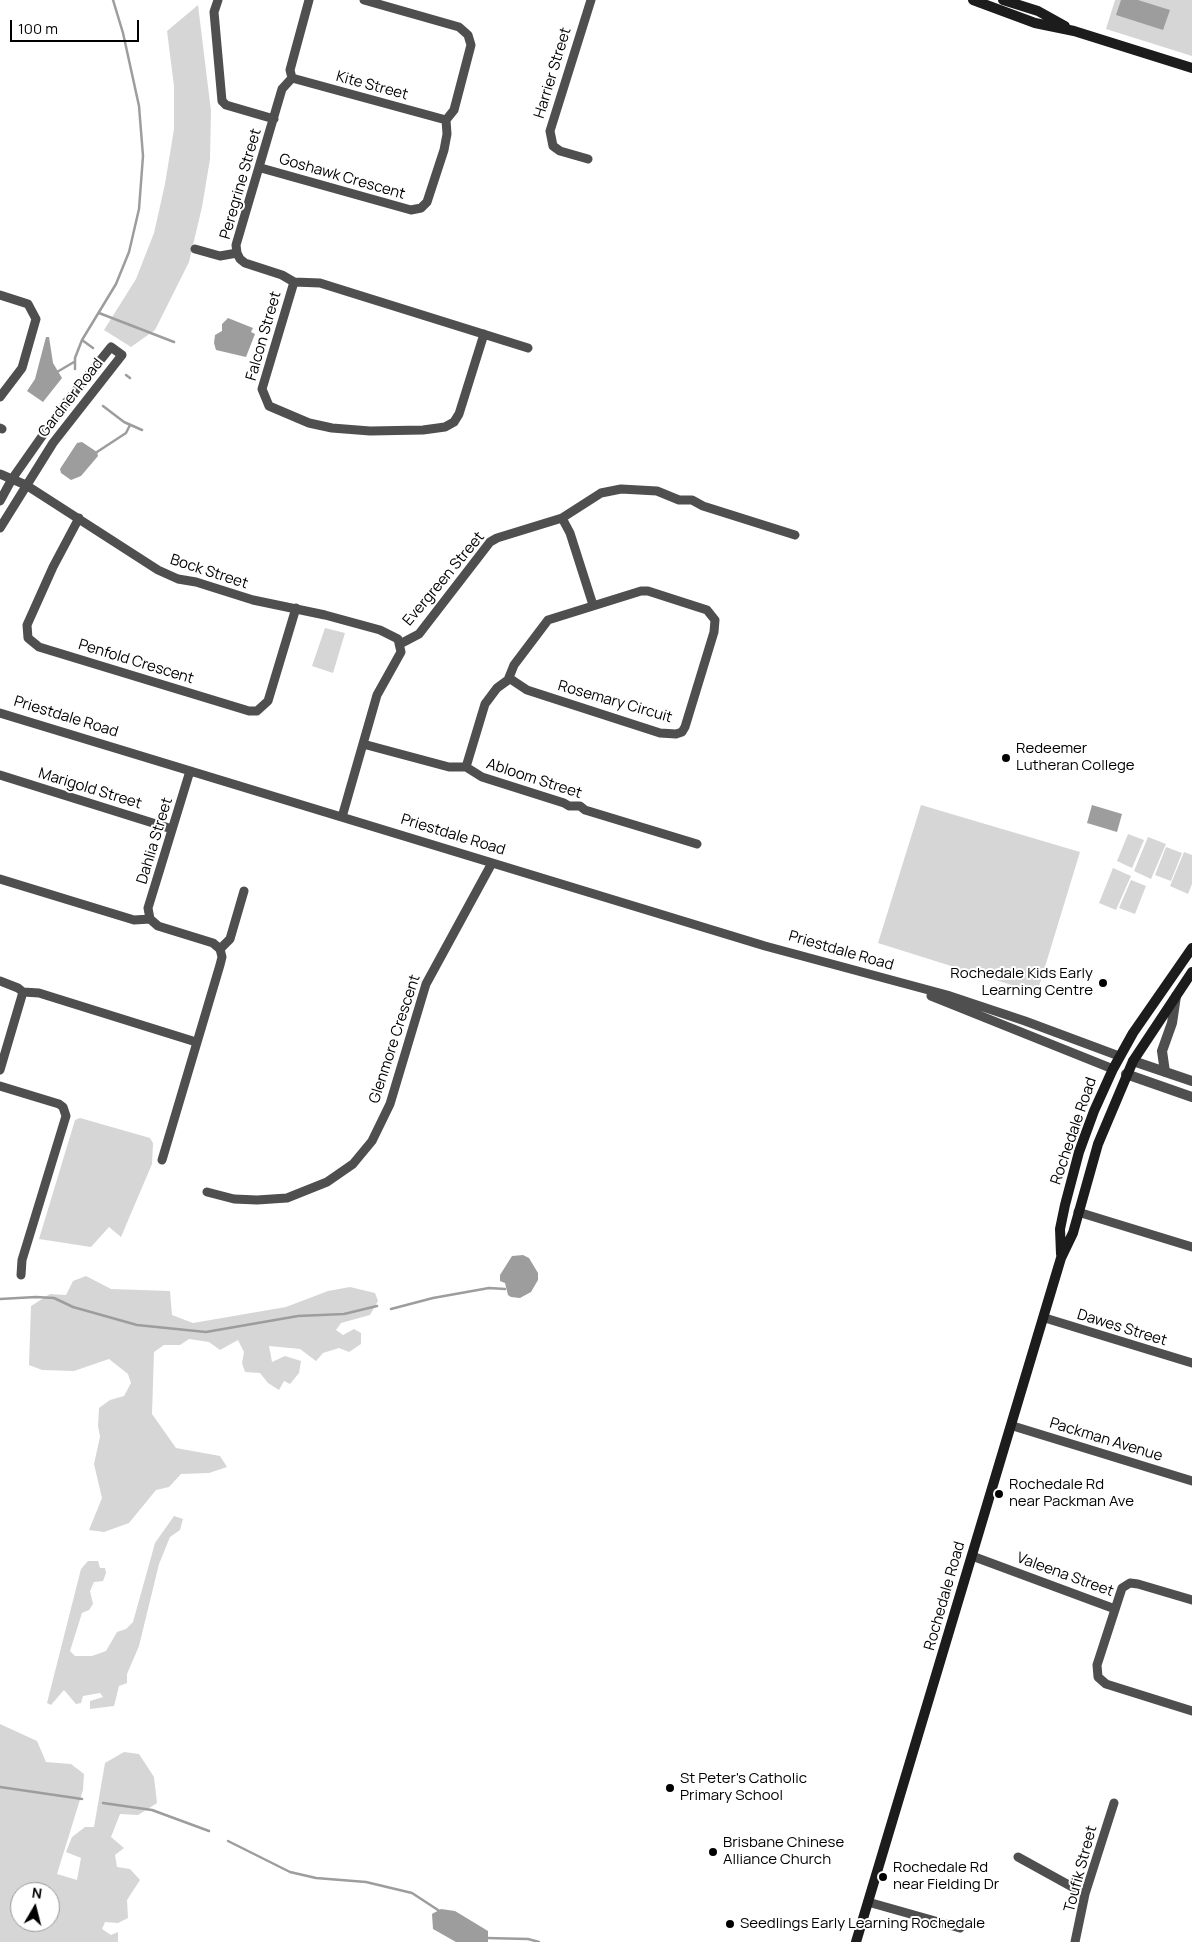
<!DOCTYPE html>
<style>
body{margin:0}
#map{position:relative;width:1192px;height:1942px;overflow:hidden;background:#fff;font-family:Manrope,sans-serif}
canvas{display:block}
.north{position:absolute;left:10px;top:1882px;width:50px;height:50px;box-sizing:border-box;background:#fff;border:1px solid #999;border-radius:50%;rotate:8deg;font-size:14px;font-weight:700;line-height:20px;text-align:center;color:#000}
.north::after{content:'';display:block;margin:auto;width:18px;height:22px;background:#000;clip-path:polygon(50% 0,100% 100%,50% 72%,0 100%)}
.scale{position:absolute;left:10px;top:20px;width:129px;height:22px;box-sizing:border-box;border:2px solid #000;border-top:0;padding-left:6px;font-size:15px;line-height:18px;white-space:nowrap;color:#000;-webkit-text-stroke:4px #fff;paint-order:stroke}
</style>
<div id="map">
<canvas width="1192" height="1942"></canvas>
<div class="north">N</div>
<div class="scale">100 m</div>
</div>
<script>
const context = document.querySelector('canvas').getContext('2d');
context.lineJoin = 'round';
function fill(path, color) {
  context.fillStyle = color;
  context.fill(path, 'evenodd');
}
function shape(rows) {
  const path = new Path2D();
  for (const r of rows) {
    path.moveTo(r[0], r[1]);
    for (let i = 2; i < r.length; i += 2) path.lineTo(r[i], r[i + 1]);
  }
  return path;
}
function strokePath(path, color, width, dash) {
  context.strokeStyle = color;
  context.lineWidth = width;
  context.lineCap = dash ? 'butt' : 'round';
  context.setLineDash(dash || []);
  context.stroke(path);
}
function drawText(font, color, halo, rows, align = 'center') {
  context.font = font + ' Manrope,sans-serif';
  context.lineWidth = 4;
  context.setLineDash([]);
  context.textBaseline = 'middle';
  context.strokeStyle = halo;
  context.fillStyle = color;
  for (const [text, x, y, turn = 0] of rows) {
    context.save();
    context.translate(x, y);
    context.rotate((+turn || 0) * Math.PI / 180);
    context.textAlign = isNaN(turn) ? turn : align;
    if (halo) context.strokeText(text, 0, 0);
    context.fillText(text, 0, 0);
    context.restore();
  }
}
const green = shape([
 [1115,0,1192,0,1192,56,1106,29],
 [198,5,211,111,210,159,202,207,189,262,155,330,131,347,104,330,136,279,154,233,165,184,174,129,174,86,167,31],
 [325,628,345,633,333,673,312,666],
 [921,805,1080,852,1037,993,878,943],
 [1128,834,1144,840,1132,868,1117,861],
 [1148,837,1166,844,1151,879,1134,871],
 [1166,847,1182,853,1171,881,1155,875],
 [1184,852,1192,855,1192,884,1188,894,1170,886],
 [1113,868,1131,876,1116,910,1099,903],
 [1131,880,1146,886,1135,914,1119,908],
 [80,1118,150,1138,153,1143,152,1164,121,1237,109,1227,91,1247,39,1239,75,1120],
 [86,1276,111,1289,170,1291,172,1315,193,1323,286,1307,328,1291,350,1287,375,1293,378,1301,370,1315,341,1323,336,1330,343,1335,354,1329,361,1333,361,1344,349,1352,339,1348,323,1353,316,1361,300,1349,269,1346,272,1362,285,1356,301,1361,299,1373,290,1384,284,1381,279,1390,268,1383,260,1373,245,1372,242,1363,244,1352,238,1340,220,1350,209,1342,189,1339,180,1345,164,1345,154,1352,152,1414,176,1448,220,1456,227,1467,209,1473,181,1474,169,1487,156,1490,129,1523,104,1532,89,1530,102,1498,94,1464,100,1437,98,1426,99,1408,110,1400,124,1396,131,1383,128,1374,109,1359,74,1371,42,1370,29,1365,31,1306,50,1294,66,1295,73,1281],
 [174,1516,183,1519,180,1530,170,1537,159,1564,139,1646,127,1674,127,1683,119,1686,114,1706,90,1709,90,1701,103,1697,100,1693,83,1696,81,1703,76,1704,64,1690,51,1705,47,1703,81,1569,88,1561,98,1561,100,1568,105,1568,106,1573,103,1581,94,1582,90,1591,93,1604,89,1610,82,1613,70,1651,75,1656,92,1656,106,1651,117,1632,126,1629,133,1622,155,1543],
 [0,1724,37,1741,46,1762,71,1764,84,1774,83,1790,57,1874,77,1880,81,1858,66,1852,72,1837,85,1827,94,1827,105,1763,124,1752,139,1754,154,1777,157,1803,138,1815,120,1814,111,1837,124,1848,115,1855,117,1867,130,1869,140,1880,127,1900,128,1918,118,1923,105,1922,102,1929,111,1935,118,1932,118,1942,0,1942],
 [20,1892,50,1892,50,1922,20,1922]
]);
const water = shape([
 [1121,0,1138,0,1170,10,1163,30,1116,15],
 [228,318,253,328,251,332,255,334,246,357,216,350,214,343,215,335,222,331,222,324],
 [46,337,49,337,53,363,62,378,43,402,27,391,35,379],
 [82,442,97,452,98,456,81,476,71,480,61,473,60,469,77,443],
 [1092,805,1122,814,1117,832,1087,823],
 [523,1255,529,1258,538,1273,538,1280,531,1292,520,1298,511,1297,508,1295,505,1283,500,1281,500,1275,512,1256],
 [441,1909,455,1911,488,1931,488,1942,456,1942,433,1929,432,1914]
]);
const stream = shape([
 [99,313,174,342],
 [82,340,93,348],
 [75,369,75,358,82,340,116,284,129,252,139,209,143,156,139,106,123,33,113,0],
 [57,372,74,362],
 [126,375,130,378],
 [103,406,124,422,142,430],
 [97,452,126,433,130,425],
 [0,1299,36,1297,54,1298,73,1307,137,1325,206,1332,298,1316,344,1314,377,1306],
 [391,1309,433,1298,489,1288,505,1289],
 [0,1787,82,1799],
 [103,1803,152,1810,209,1831],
 [228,1841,290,1872,316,1878,366,1882,412,1893,441,1912],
 [486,1938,528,1939,539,1942]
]);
const minor = shape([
 [218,0,214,12,222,101,226,105,274,119],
 [309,0,290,70,292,78,282,89,236,245,237,253,240,259,245,263,282,275,294,282,320,283,528,348],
 [292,78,446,120],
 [588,159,560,151,553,146,550,131,591,0],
 [261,168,411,210,421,208,427,202,444,150,447,134,446,120,454,110,471,45,468,35,459,27,364,0],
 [195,249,220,256,237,253],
 [294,282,262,389,269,406,309,423,332,428,370,431,423,430,445,427,454,422,459,414,484,334],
 [0,295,28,304,36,319,22,368,0,397],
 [0,428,2,429],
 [0,474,26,485,158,570,178,579,196,582,253,600,325,615,380,630,398,639,401,652,377,695,342,817],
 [0,501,12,479,64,405,111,347,122,355,53,443,0,528],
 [79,518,53,567,27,625,28,638,39,647,249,711,257,711,268,701,296,608],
 [562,518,570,533,593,605],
 [400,644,419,634,490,542,497,538,562,518,601,493,621,489,657,491,679,500,692,500,703,506,795,535],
 [0,713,765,946,947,995,1025,1021,1119,1056],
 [363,744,449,767,466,767,482,777,564,803,569,806,580,806,585,810,697,844],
 [466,767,485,704,497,688,508,680,514,665,548,620,641,591,648,591,707,610,715,620,714,632,685,727,682,732,676,734,660,733,527,690,509,678],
 [0,775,172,829],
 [0,879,134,920,150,919,158,926,213,943,220,949,222,957,220,965,162,1160],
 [150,919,148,908,190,771],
 [220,949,230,939,244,891],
 [0,981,18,988,23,992,0,1070],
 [23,992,39,993,196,1042],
 [931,996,1113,1069],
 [0,1086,59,1104,63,1107,66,1116,22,1260,21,1275],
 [207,1192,234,1199,257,1200,287,1198,327,1182,353,1164,372,1141,390,1104,426,984,492,863],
 [1078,1212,1192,1247],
 [1045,1318,1192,1363],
 [1013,1426,1192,1481],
 [972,1556,1115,1609],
 [1192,1600,1138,1584,1130,1583,1122,1588,1097,1665,1098,1677,1106,1684,1192,1711],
 [1018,1857,1085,1894],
 [868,1902,960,1928],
 [1075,1942,1085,1894,1114,1803]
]);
const tertiary = shape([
 [1133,1061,1192,1081],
 [1165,1072,1162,1051,1172,1023,1176,996],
 [1126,1074,1192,1097]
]);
const secondary = shape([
 [973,0,1035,23,1074,31,1192,68],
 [1003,0,1038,11,1065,26],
 [1061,1254,1060,1229,1065,1205,1079,1152,1094,1111,1113,1069,1133,1033,1192,948],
 [856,1942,1061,1258,1073,1233,1098,1144,1133,1061,1192,972]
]);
const markers = [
 [1006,758,5,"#000"],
 [1103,983,5,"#000"],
 [999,1494,5,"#000"],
 [670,1788,5,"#000"],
 [713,1852,5,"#000"],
 [883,1877,5,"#000"],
 [730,1924,5,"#000"]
];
const streetNames = [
 ["Harrier Street",553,73,-73],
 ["Kite Street",372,86,15],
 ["Goshawk Crescent",342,177,16],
 ["Peregrine Street",241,184,-74],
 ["Falcon Street",264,336,-74],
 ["Gardner Road",71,398,-52],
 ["Bock Street",209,572,18],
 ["Evergreen Street",444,579,-50],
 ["Penfold Crescent",136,662,17],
 ["Rosemary Circuit",615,702,16],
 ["Priestdale Road",66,717,17],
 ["Abloom Street",534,779,18],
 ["Marigold Street",90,789,17],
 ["Priestdale Road",453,835,17],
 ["Dahlia Street",155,841,-73],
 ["Priestdale Road",841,951,16],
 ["Glenmore Crescent",395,1039,-72],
 ["Rochedale Road",1074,1131,-71],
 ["Dawes Street",1122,1328,17],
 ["Packman Avenue",1106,1440,17],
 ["Valeena Street",1065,1575,20],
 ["Rochedale Road",945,1596,-74],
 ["Toufik Street",1081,1869,-75]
];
const poiNames = [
 ["Redeemer",1016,749],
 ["Lutheran College",1016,766],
 ["Rochedale Kids Early",1093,974,"right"],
 ["Learning Centre",1093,991,"right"],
 ["Rochedale Rd",1009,1485],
 ["near Packman Ave",1009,1502],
 ["St Peter's Catholic",680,1779],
 ["Primary School",680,1796],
 ["Brisbane Chinese",723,1843],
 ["Alliance Church",723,1860],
 ["Rochedale Rd",893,1868],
 ["near Fielding Dr",893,1885],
 ["Seedlings Early Learning Rochedale",740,1924]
];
fill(green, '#d6d6d6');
fill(water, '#9d9d9d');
strokePath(stream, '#9d9d9d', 2.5);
strokePath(minor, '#4f4f4f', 9);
strokePath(tertiary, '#4f4f4f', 10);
strokePath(secondary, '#1c1c1c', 10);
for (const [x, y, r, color] of markers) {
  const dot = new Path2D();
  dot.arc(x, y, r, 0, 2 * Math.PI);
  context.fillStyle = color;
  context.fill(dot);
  strokePath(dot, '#fff', 2);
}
drawText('15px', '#000', '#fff', streetNames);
drawText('15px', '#000', '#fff', poiNames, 'left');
</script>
